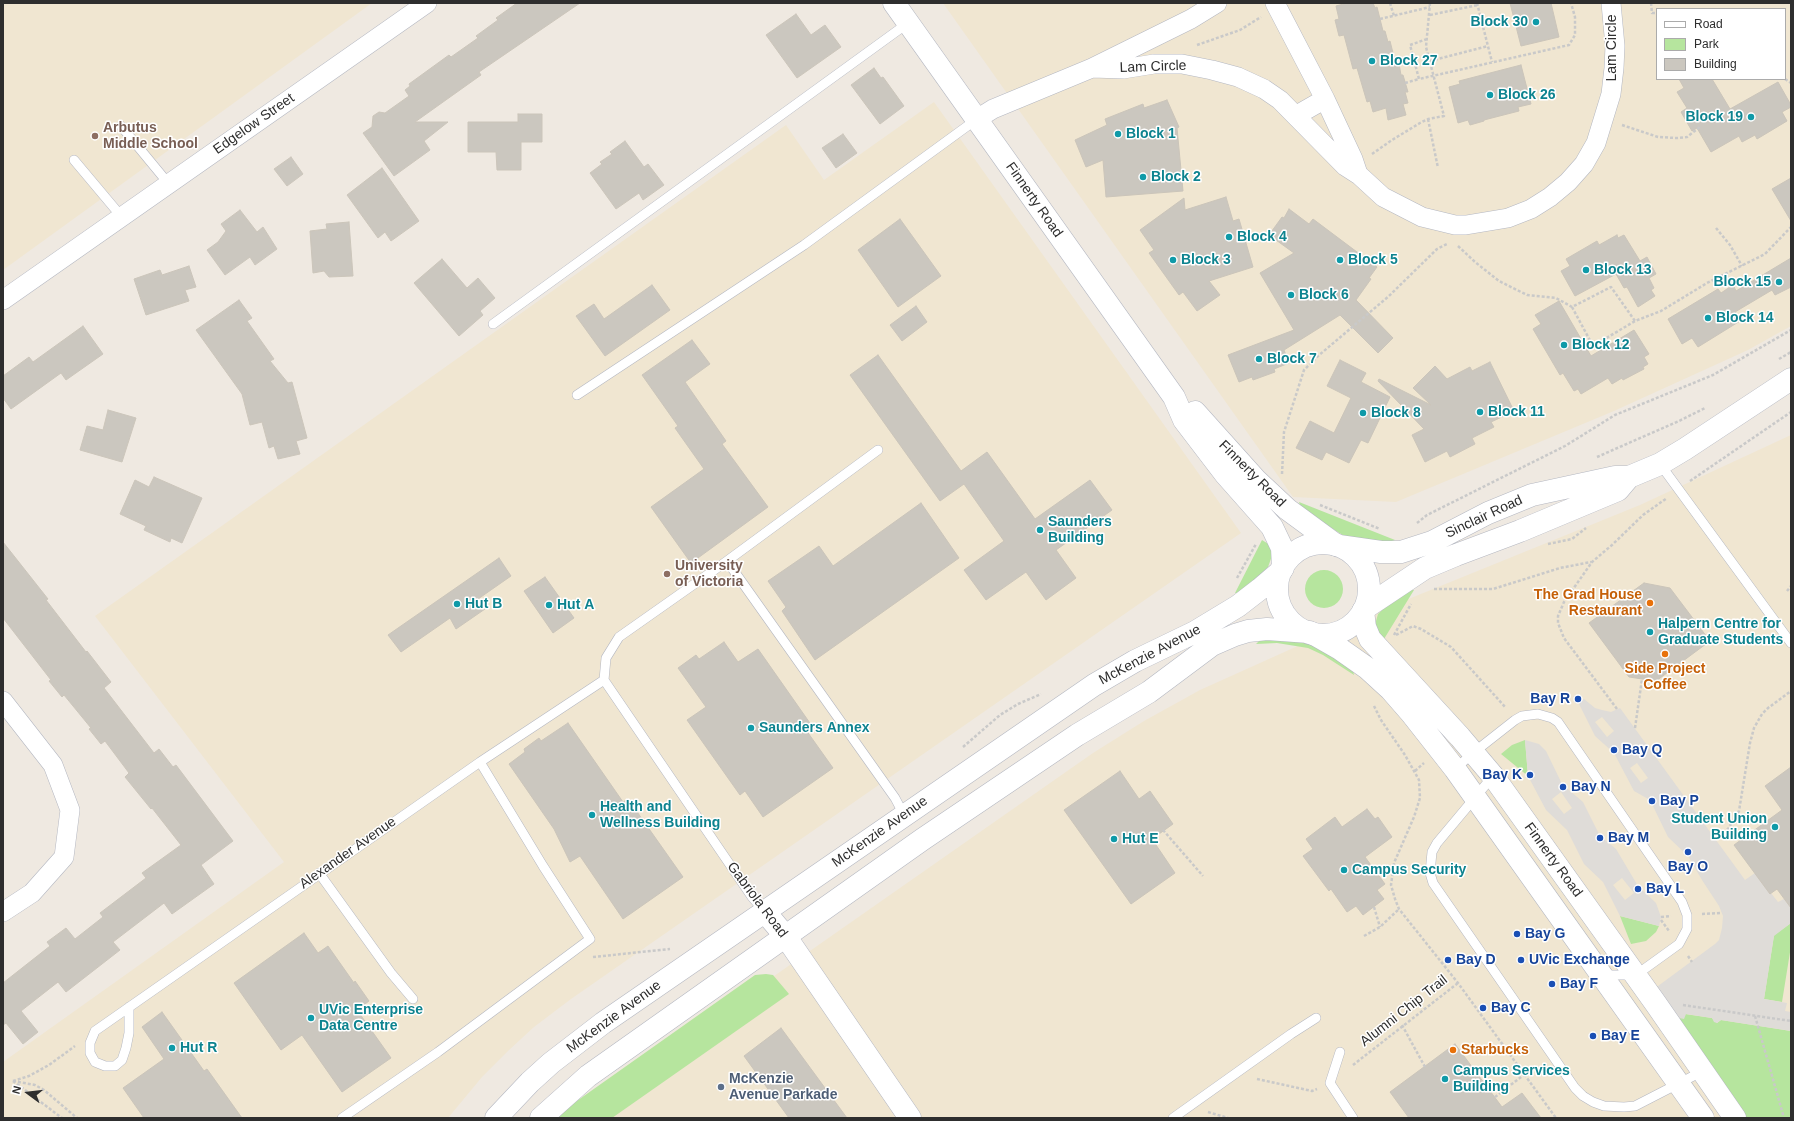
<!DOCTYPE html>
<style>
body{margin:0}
#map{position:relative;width:1794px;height:1121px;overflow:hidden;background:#efe9e1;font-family:Arial,sans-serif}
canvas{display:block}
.frame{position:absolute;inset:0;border:4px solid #2e2e2e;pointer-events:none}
.legend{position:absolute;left:1656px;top:8px;width:130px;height:72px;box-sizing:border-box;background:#fff;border:1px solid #ababab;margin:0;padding:5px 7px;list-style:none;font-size:12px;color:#2e2e2e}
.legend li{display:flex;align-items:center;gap:8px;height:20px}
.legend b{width:20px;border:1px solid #ababab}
.north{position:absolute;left:8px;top:1073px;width:40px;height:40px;-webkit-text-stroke:3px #fff;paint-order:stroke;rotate:285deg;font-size:11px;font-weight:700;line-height:16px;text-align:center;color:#2e2e2e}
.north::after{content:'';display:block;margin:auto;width:14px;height:18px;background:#2e2e2e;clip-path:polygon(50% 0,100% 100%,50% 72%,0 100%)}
</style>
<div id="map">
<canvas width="1794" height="1121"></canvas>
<div class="frame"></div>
<ul class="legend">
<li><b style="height:5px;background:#fff"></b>Road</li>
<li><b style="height:11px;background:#b6e59e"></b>Park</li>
<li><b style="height:11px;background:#cbc7bf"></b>Building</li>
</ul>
<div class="north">N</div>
</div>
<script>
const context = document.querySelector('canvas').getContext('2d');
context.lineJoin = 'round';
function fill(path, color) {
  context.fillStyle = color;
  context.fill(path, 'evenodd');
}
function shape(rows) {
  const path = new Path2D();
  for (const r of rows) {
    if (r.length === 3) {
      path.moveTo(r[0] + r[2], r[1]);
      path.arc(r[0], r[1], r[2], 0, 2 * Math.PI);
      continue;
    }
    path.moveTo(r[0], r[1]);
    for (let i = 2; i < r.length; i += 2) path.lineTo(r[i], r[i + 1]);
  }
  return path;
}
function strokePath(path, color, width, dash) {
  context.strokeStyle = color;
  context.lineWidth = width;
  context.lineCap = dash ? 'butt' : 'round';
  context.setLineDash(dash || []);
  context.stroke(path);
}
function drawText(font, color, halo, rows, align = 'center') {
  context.font = font + ' Arial,sans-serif';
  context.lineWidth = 3;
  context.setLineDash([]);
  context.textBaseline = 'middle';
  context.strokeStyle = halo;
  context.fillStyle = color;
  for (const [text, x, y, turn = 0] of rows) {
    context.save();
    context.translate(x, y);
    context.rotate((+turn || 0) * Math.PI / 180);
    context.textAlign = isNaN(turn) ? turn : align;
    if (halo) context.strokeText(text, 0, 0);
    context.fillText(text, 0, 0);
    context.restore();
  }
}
const education = shape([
 [3,3,372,3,3,270],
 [943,3,1791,3,1791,326,1748,350,1614,411,1396,502,1293,497],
 [1657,9,1785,9,1785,79,1657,79],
 [934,102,1241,533,571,999,534,1027,509,1050,482,1077,448,1118,3,1118,3,1062,284,862,95,616,786,125,824,180],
 [1791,435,1791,1118,577,1118,614,1088,1093,753,1144,721,1200,690,1260,663,1342,626,1640,505]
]);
const green = shape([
 [1299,502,1395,540,1392,541,1392,544,1349,539,1301,509],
 [1262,540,1270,545,1272,556,1268,567,1242,593,1235,593],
 [1324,589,19],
 [1407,590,1414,590,1384,639,1376,629,1376,621,1378,614,1383,609],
 [1261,639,1293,640,1310,643,1352,667,1354,675,1323,655,1308,648,1277,643,1256,644],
 [1525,740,1528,776,1501,754,1512,745],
 [1620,916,1659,926,1656,932,1646,941,1631,944],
 [1791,923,1791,946,1782,1002,1764,999,1774,935],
 [766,974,773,975,789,994,612,1118,557,1118,574,1103,755,975],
 [1685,1014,1712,1018,1717,1023,1721,1020,1791,1031,1791,1118,1746,1118,1674,1017]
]);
const plaza = shape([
 [1584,699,1595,708,1602,710,1611,712,1620,708,1745,880,1755,873,1778,902,1784,899,1791,908,1791,923,1774,936,1764,999,1787,1003,1785,1011,1791,1012,1791,1031,1721,1020,1717,1023,1714,1022,1712,1018,1686,1014,1684,1019,1674,1017,1654,989,1715,944,1719,940,1722,928,1723,916,1719,906,1702,880,1688,856,1668,837,1650,800,1634,791,1614,753,1595,736,1578,702],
 [1602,717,1614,731,1607,737,1595,722],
 [1637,763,1648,778,1641,783,1630,768],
 [1525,740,1539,744,1546,751,1562,784,1583,802,1600,836,1616,849,1638,886,1656,903,1661,917,1659,926,1620,916,1603,882,1584,864,1567,830,1546,810,1528,776],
 [1561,792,1572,808,1564,814,1552,799],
 [1622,878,1634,893,1625,900,1613,885]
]);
const building = shape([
 [517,3,580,3,479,72,481,75,415,122,448,122,424,141,430,150,394,176,363,133,372,127,373,116,379,112,385,113,409,96,405,90,410,86,409,84,449,55,451,57,478,38,476,36,498,20,496,18,517,3],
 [1347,3,1373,3,1375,8,1377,7,1383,31,1385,31,1388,42,1390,41,1396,65,1399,64,1401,75,1403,75,1408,92,1405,92,1408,103,1403,104,1406,115,1388,120,1386,108,1373,112,1370,101,1367,102,1357,68,1353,69,1344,35,1339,36,1335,20,1339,19,1336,6,1347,3],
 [1510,3,1551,3,1559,37,1521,46,1510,3],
 [796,14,811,35,825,25,841,47,797,78,766,35,796,14],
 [1521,65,1531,104,1518,107,1519,111,1484,120,1484,121,1470,125,1468,120,1458,123,1449,87,1460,84,1459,81,1521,65],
 [874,68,881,78,883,77,904,106,880,124,851,85,874,68],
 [1679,79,1712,79,1730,109,1778,82,1791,105,1791,107,1782,112,1787,121,1757,139,1755,135,1742,142,1739,136,1711,152,1697,128,1692,131,1681,112,1687,108,1677,92,1684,88,1679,79],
 [1167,100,1179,127,1177,128,1183,191,1106,197,1103,160,1086,167,1075,140,1107,125,1105,119,1143,104,1144,108,1167,100],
 [518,114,542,114,542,142,521,142,521,170,497,170,496,152,468,152,468,122,518,122,518,114],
 [843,134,857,153,836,168,822,148,843,134],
 [625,141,644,167,648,164,664,185,643,200,639,193,616,209,590,173,602,164,600,162,612,154,610,152,625,141],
 [291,157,303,174,287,186,274,169,291,157],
 [382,168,419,221,391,241,385,232,378,238,347,195,382,168],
 [1791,178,1791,221,1772,189,1791,178],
 [1226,197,1233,221,1239,219,1253,267,1209,281,1220,295,1197,311,1183,292,1179,295,1149,253,1154,250,1140,230,1184,198,1185,210,1226,197],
 [1289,209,1309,224,1313,219,1377,267,1369,278,1371,279,1356,300,1393,338,1378,353,1340,315,1284,350,1289,363,1274,369,1275,372,1253,380,1252,377,1239,382,1228,355,1294,330,1260,273,1294,253,1269,235,1282,217,1284,218,1289,209],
 [240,210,257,232,263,227,277,249,255,265,250,257,225,275,207,250,218,242,226,231,221,224,240,210],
 [900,219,941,276,898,307,858,250,900,219],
 [349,222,353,276,329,277,324,271,313,273,310,231,327,229,326,224,349,222],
 [1617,235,1618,238,1624,235,1640,261,1647,257,1656,274,1649,278,1654,288,1651,290,1655,296,1638,307,1627,287,1624,288,1616,274,1575,296,1561,271,1570,266,1566,259,1597,241,1599,245,1617,235],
 [1791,258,1791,287,1775,295,1772,290,1735,312,1740,321,1698,347,1692,338,1682,344,1668,319,1718,289,1721,293,1733,285,1736,291,1791,258],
 [442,259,467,288,478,278,495,298,480,311,483,315,459,336,414,283,442,259],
 [189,266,196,287,185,290,189,301,146,315,134,279,160,270,162,275,189,266],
 [652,285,670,310,605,356,576,316,594,304,604,319,652,285],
 [239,300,252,318,247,321,274,359,270,361,288,383,292,382,307,438,296,441,300,454,278,459,274,446,269,448,262,422,250,425,242,394,196,330,239,300],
 [1559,301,1591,356,1634,330,1649,354,1644,357,1648,364,1643,367,1644,369,1623,380,1622,378,1612,384,1608,378,1581,394,1578,389,1574,391,1563,373,1560,375,1533,329,1541,324,1535,315,1559,301],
 [916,306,927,322,902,341,890,325,916,306],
 [83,326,103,354,66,380,61,373,11,409,3,398,3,376,29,357,33,362,83,326],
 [692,340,710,364,685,382,726,441,722,444,768,507,691,563,651,507,704,469,675,428,678,426,642,375,692,340],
 [878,355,961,471,987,452,1035,519,1090,480,1112,510,1056,550,1076,578,1046,600,1026,572,986,600,964,570,1004,541,964,484,940,501,850,375,878,355],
 [1340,360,1366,373,1361,382,1390,397,1368,443,1361,440,1349,463,1326,452,1322,460,1296,448,1310,421,1334,433,1351,398,1327,386,1340,360],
 [1490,362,1513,409,1505,413,1506,415,1491,422,1494,427,1472,438,1475,444,1450,457,1447,451,1425,462,1412,435,1424,429,1378,381,1379,379,1431,405,1413,388,1435,366,1447,379,1470,367,1472,371,1490,362],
 [108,410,136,418,122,462,80,450,87,426,103,430,108,410],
 [154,477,202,498,182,543,171,538,170,542,144,530,146,526,120,514,135,480,149,487,154,477],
 [921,503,959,558,815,660,782,611,786,607,768,581,819,546,833,566,921,503],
 [3,542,48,599,46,600,86,652,87,651,111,682,104,688,154,753,159,749,173,767,176,765,233,841,201,865,214,884,172,914,164,903,113,942,120,950,66,992,58,982,21,1011,38,1032,23,1044,6,1023,3,1025,3,983,50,946,47,942,66,928,75,939,103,917,100,913,146,878,142,873,181,845,152,808,151,809,125,777,129,773,105,741,101,744,89,729,91,728,64,695,62,697,49,681,51,680,3,618,3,542],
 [499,558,511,576,478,599,485,609,456,629,450,618,401,652,388,635,499,558],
 [545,577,574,618,553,633,524,591,545,577],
 [1644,583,1670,588,1710,641,1656,681,1629,677,1589,623,1644,583],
 [724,642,738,662,758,649,812,726,806,730,833,768,763,817,745,791,740,795,687,720,706,707,678,668,696,655,699,659,724,642],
 [568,723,623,802,628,799,683,877,623,919,580,856,570,862,554,829,509,764,525,752,524,749,539,738,541,741,568,723],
 [1791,767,1791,908,1777,889,1770,894,1734,845,1782,810,1765,786,1791,767],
 [1120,771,1139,799,1150,791,1173,824,1152,839,1175,873,1131,904,1064,810,1120,771],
 [1367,809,1375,819,1378,817,1392,837,1365,857,1385,884,1377,890,1384,899,1363,915,1356,906,1347,912,1331,889,1329,891,1303,856,1313,849,1306,839,1335,817,1342,827,1367,809],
 [304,933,318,953,328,946,354,983,355,981,369,1001,357,1010,391,1058,342,1092,302,1035,281,1050,234,983,304,933],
 [162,1012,204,1071,207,1069,242,1118,144,1118,123,1088,164,1059,142,1027,162,1012],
 [781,1028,847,1118,789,1118,744,1056,781,1028],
 [1455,1044,1502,1107,1522,1093,1541,1118,1409,1118,1390,1092,1455,1044]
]);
const path = shape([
 [1390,3,1394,16],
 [1477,3,1492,62],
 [1651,3,1652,13,1657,13],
 [1430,15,1478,5],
 [1380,19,1430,7],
 [1427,39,1410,45,1419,79,1569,45,1575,35,1575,17,1571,3],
 [1197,45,1240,30,1261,17],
 [1430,61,1488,46],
 [1785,79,1791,83],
 [1405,83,1419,79],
 [1428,119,1438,168],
 [1622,125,1658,137,1677,138,1687,137,1701,126],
 [1372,154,1392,140,1420,123,1428,119,1444,116,1426,47,1430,3],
 [1716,228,1730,245,1742,266],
 [1458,246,1475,262,1499,281,1527,295,1556,298,1572,307,1611,287,1635,321,1661,311,1707,283,1765,254,1791,227],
 [1572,307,1593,346,1635,321],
 [1779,359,1791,352],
 [1597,457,1679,421,1705,408],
 [1282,474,1284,432,1304,370,1318,356,1389,296,1437,249,1447,244],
 [1690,481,1791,412],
 [1320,505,1380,529],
 [1417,523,1427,515,1565,446,1615,415,1713,375,1791,330],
 [1548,544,1572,539,1586,528],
 [1237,578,1256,544],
 [1434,589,1493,589,1560,568,1591,562],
 [1787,591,1791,586],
 [1394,635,1411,604],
 [1396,635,1413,626,1421,629,1451,647,1506,708],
 [1374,706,1381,720,1405,755,1419,780,1420,798,1414,817,1394,863,1391,885,1395,899,1399,909,1458,983,1556,1118],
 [1617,709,1564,638,1558,623,1558,616,1564,602,1592,562,1612,545,1643,515,1667,498],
 [1635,728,1642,679],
 [963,747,1000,715,1018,704,1041,694],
 [1415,771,1424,763],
 [1163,830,1203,876],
 [1715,839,1728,829,1739,811,1750,743,1754,728,1762,714,1768,708,1791,691],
 [1374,907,1380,927],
 [1702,914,1722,913],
 [1661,917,1671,916],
 [1661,920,1669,931],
 [1364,936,1380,927,1399,909],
 [1688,956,1692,962],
 [593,957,670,949],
 [1683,1005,1791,1021],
 [1755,1016,1784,1118],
 [1402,1025,1425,1067],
 [1353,1065,1458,983],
 [1257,1079,1312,1091,1317,1089],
 [13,1081,29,1076,49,1065,75,1046],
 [13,1081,35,1085,44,1090,77,1118],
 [13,1081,62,1118],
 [1495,1097,1525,1074],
 [1208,1112,1228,1118]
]);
const service = shape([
 [121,126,168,183],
 [74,160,121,216],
 [493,324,908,23],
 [577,395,804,245,977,119],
 [878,450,727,561,895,798,904,815],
 [1660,464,1791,643],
 [604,680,752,897,765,912],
 [604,680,606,658,619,637,727,561],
 [1455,769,1473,753,1515,720,1522,716,1538,714,1552,718,1558,722,1682,902,1687,915,1687,929,1679,944,1636,975,1603,975],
 [1493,776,1437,843,1432,852,1430,873,1433,883,1575,1088,1583,1096,1593,1102,1604,1106,1624,1107,1635,1106,1703,1071],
 [319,873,391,973,413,999],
 [129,1007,129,1033,126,1048,122,1060,115,1066,105,1066,95,1062,90,1053,90,1043,95,1031,480,762,604,680],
 [1340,1052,1330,1083,1353,1118],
 [342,1118,438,1052,590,939,543,866,480,762],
 [1173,1118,1291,1034,1316,1018]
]);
const minor = shape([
 [1275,3,1325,99,1353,159,1358,174],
 [1092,68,1123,69,1154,64,1182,64,1212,70,1238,77,1264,89,1280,100,1345,166,1359,175,1383,197,1422,217,1455,225,1466,225,1508,218,1531,209,1550,197,1568,182,1584,164,1596,143,1611,94,1614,68,1615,46,1611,3],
 [1297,115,1325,99],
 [977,119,993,109,1092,68,1191,19,1217,3],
 [3,300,427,3],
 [3,701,53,765,70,810,64,857,32,893,3,912]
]);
const tertiary = shape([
 [894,3,1174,397,1184,420,1226,475,1272,527,1282,548,1283,568],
 [1195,412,1256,480,1287,509,1336,545],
 [1363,611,1365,627,1370,639,1460,737,1493,776,1656,1004,1735,1118],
 [1312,633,1340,649,1367,668,1391,690,1411,713,1455,769,1703,1118],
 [765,912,786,937,910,1118]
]);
const secondary = shape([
 [1323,589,46],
 [1339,546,1381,552,1401,552,1432,542,1488,513,1532,495,1615,477,1629,477],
 [1365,608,1425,568,1456,555,1520,531,1618,490,1629,477,1660,464,1685,449,1791,379],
 [496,1118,530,1082,551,1063,603,1023,1094,685,1135,661,1195,632,1238,606,1260,589,1281,571],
 [541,1118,588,1076,923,839,1077,735,1149,692,1212,645,1235,635,1248,631,1267,629,1309,632]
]);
const markers = [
 [1536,22,4,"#0f9aa8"],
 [1372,61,4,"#0f9aa8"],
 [1490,95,4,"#0f9aa8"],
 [1751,117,4,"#0f9aa8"],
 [1118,134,4,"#0f9aa8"],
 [95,136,4,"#8d6e63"],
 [1143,177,4,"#0f9aa8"],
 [1229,237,4,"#0f9aa8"],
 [1173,260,4,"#0f9aa8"],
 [1340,260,4,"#0f9aa8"],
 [1586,270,4,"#0f9aa8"],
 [1779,282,4,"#0f9aa8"],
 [1291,295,4,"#0f9aa8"],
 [1708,318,4,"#0f9aa8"],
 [1564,345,4,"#0f9aa8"],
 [1259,359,4,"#0f9aa8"],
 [1480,412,4,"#0f9aa8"],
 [1363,413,4,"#0f9aa8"],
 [1040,530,4,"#0f9aa8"],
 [667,574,4,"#8d6e63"],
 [1650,603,4,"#e8710a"],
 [457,604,4,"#0f9aa8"],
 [549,605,4,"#0f9aa8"],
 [1650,632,4,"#0f9aa8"],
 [1665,654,4,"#e8710a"],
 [1578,699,4,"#1a4fb4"],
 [751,728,4,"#0f9aa8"],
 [1614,750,4,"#1a4fb4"],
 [1530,775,4,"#1a4fb4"],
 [1563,787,4,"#1a4fb4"],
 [1652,801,4,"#1a4fb4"],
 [592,815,4,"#0f9aa8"],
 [1775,827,4,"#0f9aa8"],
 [1600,838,4,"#1a4fb4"],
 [1114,839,4,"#0f9aa8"],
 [1688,852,4,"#1a4fb4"],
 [1344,870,4,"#0f9aa8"],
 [1638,889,4,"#1a4fb4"],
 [1517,934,4,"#1a4fb4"],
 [1448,960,4,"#1a4fb4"],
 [1521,960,4,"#1a4fb4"],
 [1552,984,4,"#1a4fb4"],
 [1483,1008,4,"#1a4fb4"],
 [311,1018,4,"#0f9aa8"],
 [1593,1036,4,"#1a4fb4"],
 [172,1048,4,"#0f9aa8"],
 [1453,1050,4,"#e8710a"],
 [1445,1079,4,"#0f9aa8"],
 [721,1087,4,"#5c6f8a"]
];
const cultureNames = [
 ["Block 30",1528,22,"right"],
 ["Block 27",1380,61],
 ["Block 26",1498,95],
 ["Block 19",1743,117,"right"],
 ["Block 1",1126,134],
 ["Block 2",1151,177],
 ["Block 4",1237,237],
 ["Block 3",1181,260],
 ["Block 5",1348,260],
 ["Block 13",1594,270],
 ["Block 15",1771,282,"right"],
 ["Block 6",1299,295],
 ["Block 14",1716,318],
 ["Block 12",1572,345],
 ["Block 7",1267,359],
 ["Block 11",1488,412],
 ["Block 8",1371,413],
 ["Saunders",1048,522],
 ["Building",1048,538],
 ["Hut B",465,604],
 ["Hut A",557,605],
 ["Halpern Centre for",1658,624],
 ["Graduate Students",1658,640],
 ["Saunders Annex",759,728],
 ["Health and",600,807],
 ["Wellness Building",600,823],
 ["Student Union",1767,819,"right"],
 ["Building",1767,835,"right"],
 ["Hut E",1122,839],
 ["Campus Security",1352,870],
 ["UVic Enterprise",319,1010],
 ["Data Centre",319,1026],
 ["Hut R",180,1048],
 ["Campus Services",1453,1071],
 ["Building",1453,1087]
];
const streetNames = [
 ["Lam Circle",1612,48,-90],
 ["Lam Circle",1153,67,-2],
 ["Edgelow Street",254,124,-35],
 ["Finnerty Road",1034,200,55],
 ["Finnerty Road",1252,474,45],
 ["Sinclair Road",1484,517,-25],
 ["McKenzie Avenue",1150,655,-28],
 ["McKenzie Avenue",880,832,-35],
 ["Alexander Avenue",348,853,-35],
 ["Finnerty Road",1553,860,54],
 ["Gabriola Road",757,900,53],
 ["Alumni Chip Trail",1404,1011,-38],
 ["McKenzie Avenue",614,1017,-36]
];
const educationNames = [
 ["Arbutus",103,128],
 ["Middle School",103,144],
 ["University",675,566],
 ["of Victoria",675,582]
];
const foodNames = [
 ["The Grad House",1642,595],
 ["Restaurant",1642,611],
 ["Side Project",1665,669,"center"],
 ["Coffee",1665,685,"center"],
 ["Starbucks",1461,1050,"left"]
];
const transitNames = [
 ["Bay R",1570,699,"right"],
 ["Bay Q",1622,750],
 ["Bay K",1522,775,"right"],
 ["Bay N",1571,787],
 ["Bay P",1660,801],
 ["Bay M",1608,838],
 ["Bay O",1688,867,"center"],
 ["Bay L",1646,889],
 ["Bay G",1525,934],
 ["Bay D",1456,960],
 ["UVic Exchange",1529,960],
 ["Bay F",1560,984],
 ["Bay C",1491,1008],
 ["Bay E",1601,1036]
];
const serviceNames = [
 ["McKenzie",729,1079],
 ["Avenue Parkade",729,1095]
];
fill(education, '#f0e6d1');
fill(green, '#b6e59e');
fill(plaza, '#dfdcd8');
fill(building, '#cbc7bf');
strokePath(building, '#cbc5ba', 1);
strokePath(service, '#b4b7c1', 10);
strokePath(minor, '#b4b7c1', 20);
strokePath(tertiary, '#b4b7c1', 23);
strokePath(secondary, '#b4b7c1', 23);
strokePath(path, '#c9c9c9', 2.5, [3, 2]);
strokePath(service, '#fff', 9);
strokePath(minor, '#fff', 19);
strokePath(tertiary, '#fff', 22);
strokePath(secondary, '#fff', 22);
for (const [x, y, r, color] of markers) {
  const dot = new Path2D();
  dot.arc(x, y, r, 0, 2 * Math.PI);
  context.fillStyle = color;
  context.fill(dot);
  strokePath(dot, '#fff', 1.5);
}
drawText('bold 14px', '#0d838f', '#fff', cultureNames, 'left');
drawText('14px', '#2e2e2e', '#fff', streetNames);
drawText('bold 14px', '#785e54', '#fff', educationNames, 'left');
drawText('bold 14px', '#c56008', '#fff', foodNames, 'right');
drawText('bold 14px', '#164399', '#fff', transitNames, 'left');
drawText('bold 14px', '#4e5e75', '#fff', serviceNames, 'left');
</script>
